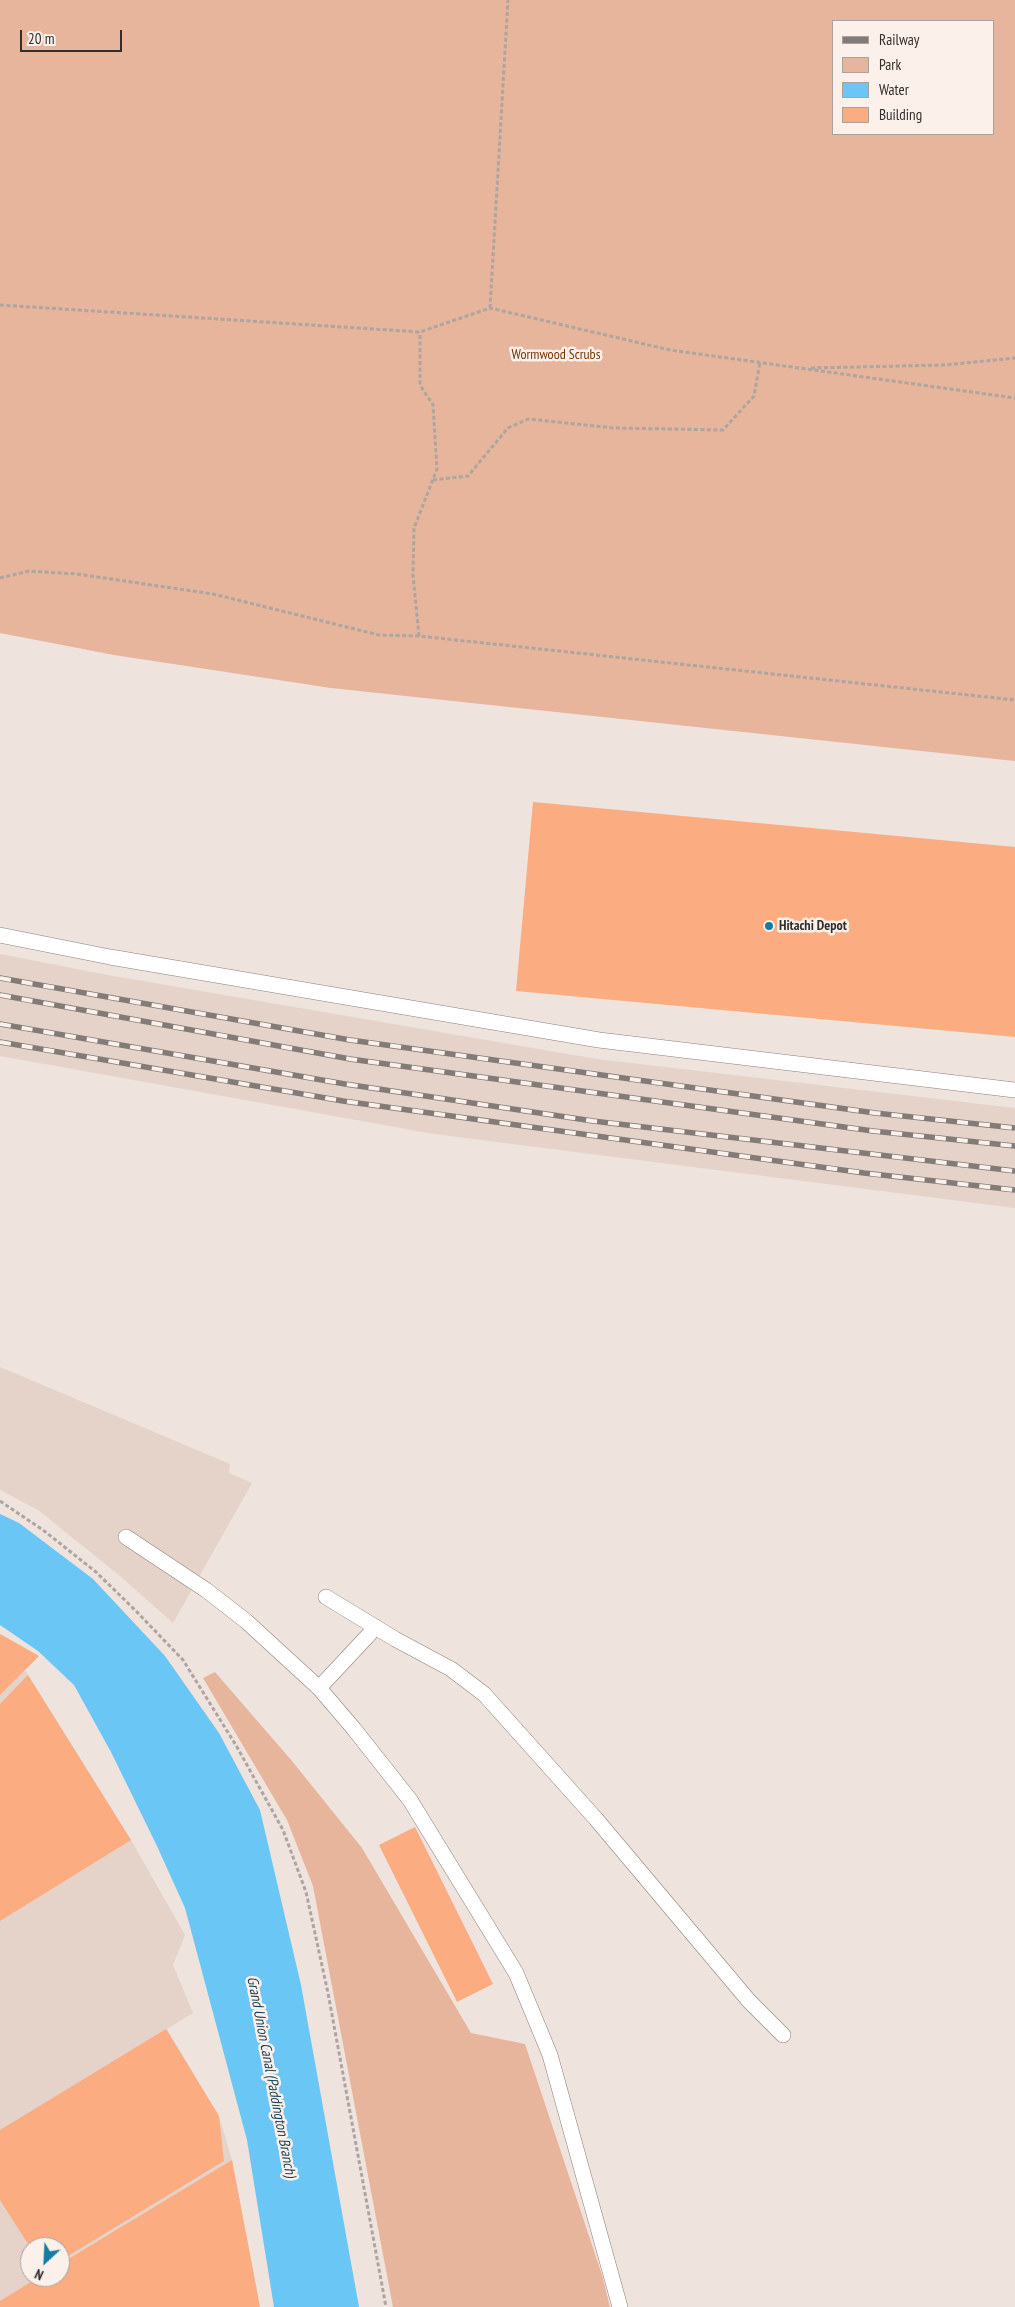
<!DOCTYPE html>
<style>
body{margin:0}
#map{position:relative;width:1015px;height:2307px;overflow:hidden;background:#eee3dd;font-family:"PT Sans Narrow",sans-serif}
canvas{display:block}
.legend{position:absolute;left:832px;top:20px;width:162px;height:115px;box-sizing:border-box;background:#fbf0ea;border:1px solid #aba29e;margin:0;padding:6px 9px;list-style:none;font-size:15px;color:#322e2c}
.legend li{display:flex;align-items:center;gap:10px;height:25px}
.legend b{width:25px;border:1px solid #aba29e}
.north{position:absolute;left:20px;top:2237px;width:50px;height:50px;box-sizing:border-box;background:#fbf0ea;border:1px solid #aba29e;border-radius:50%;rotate:205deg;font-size:14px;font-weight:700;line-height:20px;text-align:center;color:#322e2c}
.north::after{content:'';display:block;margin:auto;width:18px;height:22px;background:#147ca6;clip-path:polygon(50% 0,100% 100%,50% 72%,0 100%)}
.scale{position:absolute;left:20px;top:30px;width:102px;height:22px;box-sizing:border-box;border:2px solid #322e2c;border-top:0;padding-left:6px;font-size:15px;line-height:18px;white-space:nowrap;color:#322e2c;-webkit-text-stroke:4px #fbf0ea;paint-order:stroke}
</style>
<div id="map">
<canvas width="1015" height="2307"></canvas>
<ul class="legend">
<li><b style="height:6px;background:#827b78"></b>Railway</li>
<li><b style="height:14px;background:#e6b59b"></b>Park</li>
<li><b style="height:14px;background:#6ac6f4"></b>Water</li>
<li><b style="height:14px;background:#fbac81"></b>Building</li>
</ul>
<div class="north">N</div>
<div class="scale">20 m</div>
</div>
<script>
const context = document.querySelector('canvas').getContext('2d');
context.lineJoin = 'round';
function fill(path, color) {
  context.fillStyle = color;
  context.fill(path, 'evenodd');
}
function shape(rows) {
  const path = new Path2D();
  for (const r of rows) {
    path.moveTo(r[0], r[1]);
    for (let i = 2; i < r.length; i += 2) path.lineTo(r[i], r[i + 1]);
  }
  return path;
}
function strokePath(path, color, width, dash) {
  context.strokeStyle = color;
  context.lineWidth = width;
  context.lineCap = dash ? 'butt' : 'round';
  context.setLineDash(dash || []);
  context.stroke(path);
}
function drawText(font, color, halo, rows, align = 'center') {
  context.font = font + ' "PT Sans Narrow",sans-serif';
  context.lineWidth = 5;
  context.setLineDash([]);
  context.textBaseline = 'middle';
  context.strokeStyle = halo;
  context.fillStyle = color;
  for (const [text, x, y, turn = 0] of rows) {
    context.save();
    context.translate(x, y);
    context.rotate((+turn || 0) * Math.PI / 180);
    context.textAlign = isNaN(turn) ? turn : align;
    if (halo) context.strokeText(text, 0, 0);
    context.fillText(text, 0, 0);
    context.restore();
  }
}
const built = shape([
 [0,954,108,975,597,1059,1015,1108,1015,1208,434,1134,0,1056],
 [0,1367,230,1464,229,1473,252,1483,173,1623,120,1576,38,1510,0,1490],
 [0,1634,39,1656,25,1670,131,1840,185,1935,173,1965,193,2013,167,2029,219,2116,232,2160,260,2307,0,2307],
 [30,2247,60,2247,60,2277,30,2277]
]);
const green = shape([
 [0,0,1015,0,1015,761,331,688,114,655,0,633],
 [994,21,994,134,834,134,834,21],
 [215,1672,292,1761,362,1848,471,2033,525,2044,602,2275,610,2307,393,2307,313,1886,287,1820,203,1678]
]);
const water = shape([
 [0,1514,19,1523,93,1579,165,1656,219,1733,260,1810,301,1985,359,2307,274,2307,247,2140,185,1908,157,1846,111,1752,74,1685,38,1651,0,1625]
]);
const building = shape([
 [533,802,1015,847,1015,1037,516,991],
 [0,1634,39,1656,0,1695],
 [28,1675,131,1840,0,1921,0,1704],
 [415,1827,493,1984,457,2002,379,1845],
 [166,2029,219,2116,224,2161,60,2261,60,2247,30,2247,0,2200,0,2130],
 [232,2160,260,2307,0,2307,0,2301,39,2277,60,2277,60,2264]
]);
const path = shape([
 [0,305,420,332,490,308,670,350,1015,398],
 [490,308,508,0],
 [811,368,945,365,1015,358],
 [433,480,468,476,508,428,528,419,614,428,723,430,754,396,760,362],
 [0,578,29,571,77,574,213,594,379,635,419,636,1015,700],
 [419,636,413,575,414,528,437,469,433,405,420,385,420,332],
 [0,1501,43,1530,96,1572,136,1611,183,1660,237,1747,283,1830,306,1892,328,1993,386,2307]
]);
const lane = shape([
 [0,935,110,957,599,1040,1015,1090],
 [126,1537,206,1590,246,1621,319,1688,354,1729,410,1800,516,1973,550,2055,620,2307],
 [326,1597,395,1639,451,1669,484,1694,596,1819,749,2001,783,2035],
 [319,1688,376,1627]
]);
const rail = shape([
 [0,978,350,1040,875,1113,1015,1128],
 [0,995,350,1059,873,1131,1015,1146],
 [0,1024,345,1084,593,1121,1015,1171],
 [0,1042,343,1101,864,1173,1015,1190]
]);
const markers = [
 [769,926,5,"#147ca6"]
];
const parkNames = [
 ["Wormwood Scrubs",556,355]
];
const poiNames = [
 ["Hitachi Depot",779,926]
];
const waterNames = [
 ["Grand Union Canal (Paddington Branch)",271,2077,79]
];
fill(built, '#e5d3c9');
fill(green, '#e6b59b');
fill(water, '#6ac6f4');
fill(building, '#fbac81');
strokePath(lane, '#8b817c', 16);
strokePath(path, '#aea5a0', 3, [4, 2.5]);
strokePath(lane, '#fff', 15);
strokePath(rail, '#827b78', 5.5);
strokePath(rail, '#fbf0ea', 4, [11]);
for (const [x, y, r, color] of markers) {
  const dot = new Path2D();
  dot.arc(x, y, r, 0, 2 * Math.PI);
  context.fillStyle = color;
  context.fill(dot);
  strokePath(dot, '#fbf0ea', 2);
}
drawText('14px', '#7a3500', '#fbf0ea', parkNames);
drawText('bold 14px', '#322e2c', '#fbf0ea', poiNames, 'left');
drawText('italic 15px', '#1c4458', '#fbf0ea', waterNames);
</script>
